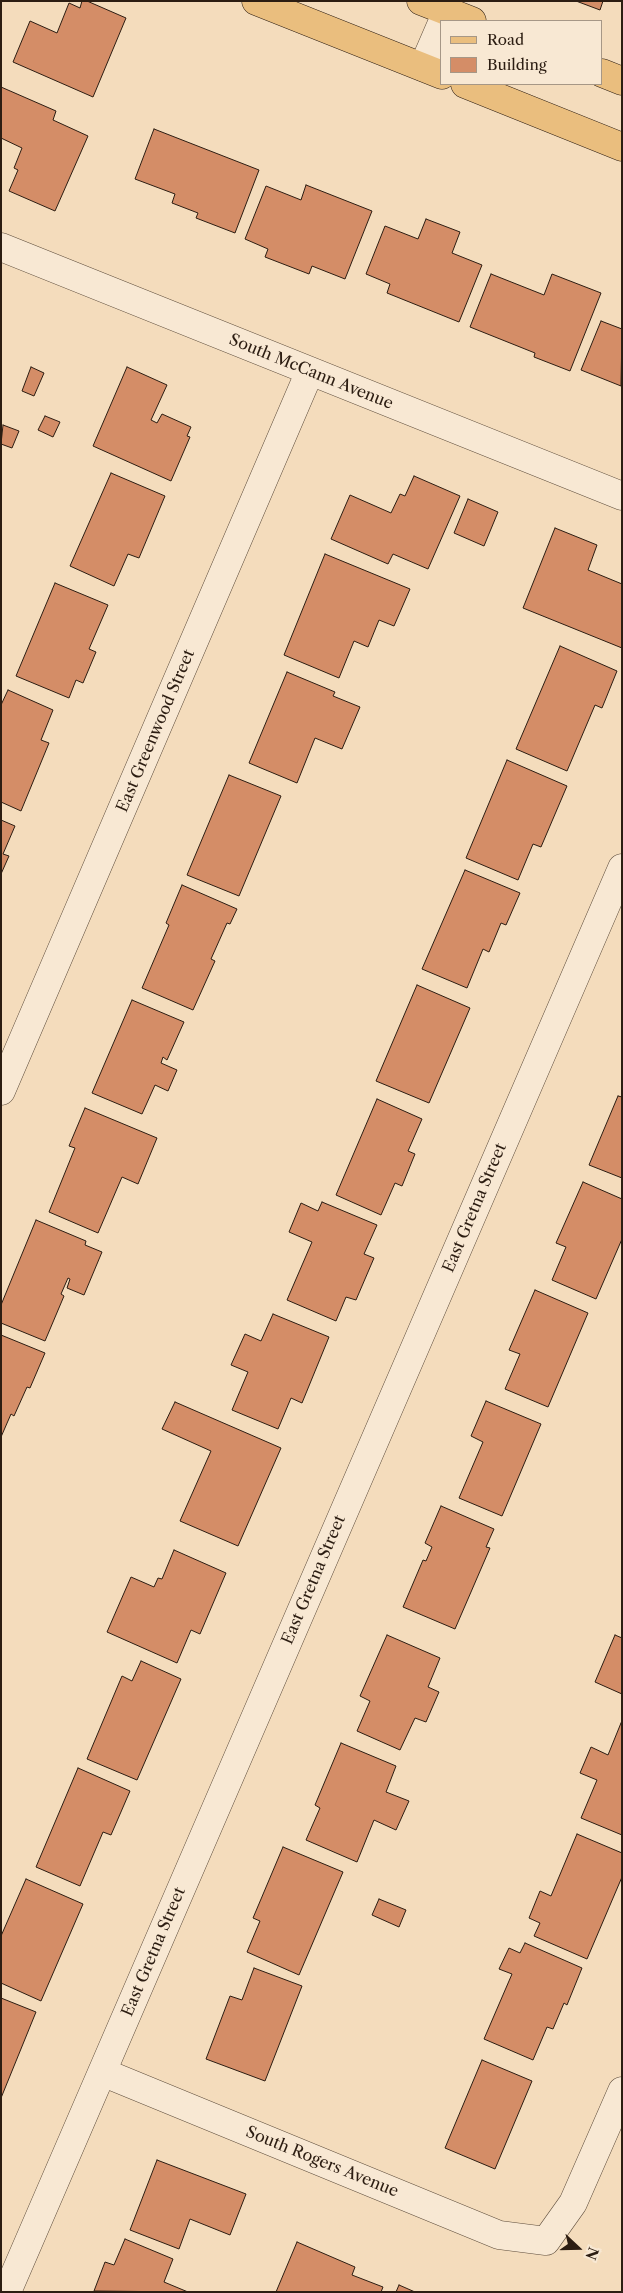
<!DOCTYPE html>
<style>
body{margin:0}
#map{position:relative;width:623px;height:2293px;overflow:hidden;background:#f4dcbc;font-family:"Libre Caslon Text",serif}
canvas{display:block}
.frame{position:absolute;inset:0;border:2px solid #2c1d12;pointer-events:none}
.legend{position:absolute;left:440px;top:20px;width:162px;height:65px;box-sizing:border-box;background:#f8e8d3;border:1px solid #a69786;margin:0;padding:6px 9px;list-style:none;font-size:15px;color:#2c1d12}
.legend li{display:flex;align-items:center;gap:10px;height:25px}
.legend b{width:25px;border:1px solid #a69786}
.north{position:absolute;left:553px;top:2223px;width:50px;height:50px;-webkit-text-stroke:4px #f8e8d3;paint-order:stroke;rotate:111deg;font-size:14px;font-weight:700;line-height:20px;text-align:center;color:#2c1d12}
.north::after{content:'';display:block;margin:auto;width:18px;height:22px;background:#2c1d12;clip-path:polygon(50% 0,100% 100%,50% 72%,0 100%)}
</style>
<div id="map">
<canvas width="623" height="2293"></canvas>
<div class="frame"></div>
<ul class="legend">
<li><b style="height:6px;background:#eabe7e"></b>Road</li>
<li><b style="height:14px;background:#d48d67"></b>Building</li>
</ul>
<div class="north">N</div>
</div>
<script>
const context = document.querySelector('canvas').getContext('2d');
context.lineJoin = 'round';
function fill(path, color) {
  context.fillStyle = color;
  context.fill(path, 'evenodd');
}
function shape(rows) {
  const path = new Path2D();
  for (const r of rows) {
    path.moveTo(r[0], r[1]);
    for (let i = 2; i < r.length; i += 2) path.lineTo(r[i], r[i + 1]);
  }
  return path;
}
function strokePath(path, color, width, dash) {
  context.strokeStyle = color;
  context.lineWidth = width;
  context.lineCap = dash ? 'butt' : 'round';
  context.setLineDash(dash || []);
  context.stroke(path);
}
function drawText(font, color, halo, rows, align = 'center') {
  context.font = font + ' "Libre Caslon Text",serif';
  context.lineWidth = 5;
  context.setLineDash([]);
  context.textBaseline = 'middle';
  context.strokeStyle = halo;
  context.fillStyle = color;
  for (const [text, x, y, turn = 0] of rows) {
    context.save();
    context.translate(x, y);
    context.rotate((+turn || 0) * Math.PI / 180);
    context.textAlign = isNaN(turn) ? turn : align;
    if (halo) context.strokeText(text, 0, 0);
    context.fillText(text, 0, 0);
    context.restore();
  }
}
const building = shape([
 [82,1,87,1,126,18,93,97,13,62,30,21,57,33,69,3,80,8,82,1],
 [576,1,603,1,600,10,576,1],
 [1,87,56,111,53,120,88,136,55,211,9,191,18,170,14,168,22,148,1,138,1,87],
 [154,129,259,170,235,233,196,218,198,213,172,203,175,194,135,179,154,129],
 [306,185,372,211,345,279,312,266,309,274,265,257,268,249,245,239,266,186,301,200,306,185],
 [426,219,460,232,452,253,482,265,459,322,387,293,390,284,366,274,385,226,418,239,426,219],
 [491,274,544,295,552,274,601,293,570,371,534,357,535,353,470,327,491,274],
 [601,321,622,329,621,386,581,370,601,321],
 [31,367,44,373,34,396,22,391,31,367],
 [127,367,167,385,151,420,157,423,162,414,191,427,187,436,190,437,171,481,93,446,127,367],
 [45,416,60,422,53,437,38,430,45,416],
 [3,425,19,431,12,448,1,444,3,425],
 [111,473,165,496,139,558,128,554,114,586,70,566,111,473],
 [414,476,460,496,428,569,393,554,388,564,331,539,350,495,391,513,400,494,405,496,414,476],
 [468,499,498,512,484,546,454,533,468,499],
 [555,528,597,545,588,570,622,584,622,648,523,608,555,528],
 [325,554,410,589,394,626,379,620,368,647,354,641,339,678,284,655,325,554],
 [55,583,108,605,89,649,96,652,83,683,76,680,69,698,16,676,55,583],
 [560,646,617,671,602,708,595,705,567,771,516,749,560,646],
 [287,672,335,692,333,696,360,707,342,749,315,738,297,783,249,763,287,672],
 [8,690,53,710,41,740,49,743,21,811,1,802,1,705,8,690],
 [507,760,567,786,541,847,533,844,518,880,466,858,507,760],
 [229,775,281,796,239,896,187,875,229,775],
 [1,820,15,826,3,854,9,856,1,874,1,820],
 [465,870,520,893,506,925,501,923,489,952,483,949,467,988,422,969,465,870],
 [182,885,237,909,230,924,227,923,211,959,215,961,193,1010,142,988,169,925,166,923,182,885],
 [417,985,470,1008,429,1103,376,1081,417,985],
 [132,1000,184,1022,167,1060,163,1057,161,1063,177,1070,168,1091,155,1085,142,1114,92,1093,132,1000],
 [618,1096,622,1097,622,1178,589,1165,618,1096],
 [377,1099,422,1119,408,1151,415,1154,402,1186,395,1183,381,1215,336,1195,377,1099],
 [85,1108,157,1138,138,1184,122,1177,98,1233,49,1212,75,1148,69,1146,85,1108],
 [583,1182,622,1199,622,1239,596,1299,552,1280,566,1247,556,1243,583,1182],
 [322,1202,377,1225,364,1254,374,1258,356,1300,346,1297,336,1321,287,1300,312,1242,289,1232,301,1203,318,1211,322,1202],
 [36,1220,86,1241,85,1245,102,1252,84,1295,67,1288,70,1279,68,1278,61,1294,64,1296,45,1341,1,1323,1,1305,36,1220],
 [535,1290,588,1313,548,1407,505,1389,520,1354,509,1350,535,1290],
 [273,1314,329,1337,302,1403,291,1398,278,1429,232,1410,248,1372,231,1365,245,1334,261,1341,273,1314],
 [1,1335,45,1353,30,1388,27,1387,14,1416,11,1414,1,1437,1,1335],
 [486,1401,541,1424,502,1516,459,1498,483,1442,471,1436,486,1401],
 [175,1402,281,1448,238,1546,180,1521,211,1451,162,1429,175,1402],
 [441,1506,494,1529,486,1547,490,1548,455,1629,403,1607,423,1560,426,1561,432,1547,425,1543,441,1506],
 [174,1550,226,1573,200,1634,191,1630,177,1663,107,1632,131,1577,154,1587,158,1578,162,1579,174,1550],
 [387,1635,440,1658,428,1687,439,1692,426,1722,415,1718,400,1750,357,1731,370,1701,360,1696,387,1635],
 [615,1635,622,1638,622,1694,595,1682,615,1635],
 [141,1661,181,1679,137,1780,87,1759,122,1676,132,1681,141,1661],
 [621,1723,622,1723,622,1835,581,1818,597,1780,580,1773,591,1747,608,1755,621,1723],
 [341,1743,396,1766,386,1792,409,1801,396,1830,374,1820,357,1862,306,1840,320,1808,315,1805,341,1743],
 [78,1768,130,1791,111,1835,103,1832,80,1886,36,1867,78,1768],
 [577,1834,622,1853,622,1877,587,1959,534,1936,540,1923,529,1918,540,1891,551,1896,577,1834],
 [283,1847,343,1872,299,1975,247,1952,260,1921,253,1918,283,1847],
 [26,1879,83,1904,41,2001,1,1983,1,1936,26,1879],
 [379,1899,406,1910,399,1927,372,1915,379,1899],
 [525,1943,582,1968,567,2005,564,2003,553,2029,547,2027,533,2060,484,2039,512,1974,499,1969,509,1948,520,1953,525,1943],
 [254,1968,302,1986,265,2081,206,2059,230,1996,242,2000,254,1968],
 [1,1998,36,2012,1,2098,1,1998],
 [482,2060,532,2081,495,2169,445,2148,482,2060],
 [157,2160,246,2194,230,2235,190,2219,179,2249,130,2230,157,2160],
 [125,2239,173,2259,164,2282,188,2292,94,2291,105,2262,114,2265,125,2239],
 [297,2242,355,2267,352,2275,383,2287,381,2292,276,2292,297,2242],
 [399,2285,415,2292,396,2292,399,2285]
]);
const minor = shape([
 [423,67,442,23],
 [1,247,622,496],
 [1,1091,310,371],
 [102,2072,499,2235,546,2241,573,2203,622,2091],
 [7,2292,622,868]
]);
const major = shape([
 [256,1,442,75],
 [421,1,472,21],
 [602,73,622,81],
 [465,84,622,147]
]);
const streetNames = [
 ["South McCann Avenue",311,372,22],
 ["East Greenwood Street",156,731,-67],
 ["East Gretna Street",475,1208,-67],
 ["East Gretna Street",314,1580,-67],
 ["East Gretna Street",154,1952,-67],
 ["South Rogers Avenue",322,2162,22]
];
fill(building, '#d48d67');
strokePath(building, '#2c1d12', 1);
strokePath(minor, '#5e4d3c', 29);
strokePath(major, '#2c1d12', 29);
strokePath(minor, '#f8e8d3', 28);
strokePath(major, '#eabe7e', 28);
drawText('16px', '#2c1d12', '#f8e8d3', streetNames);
</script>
